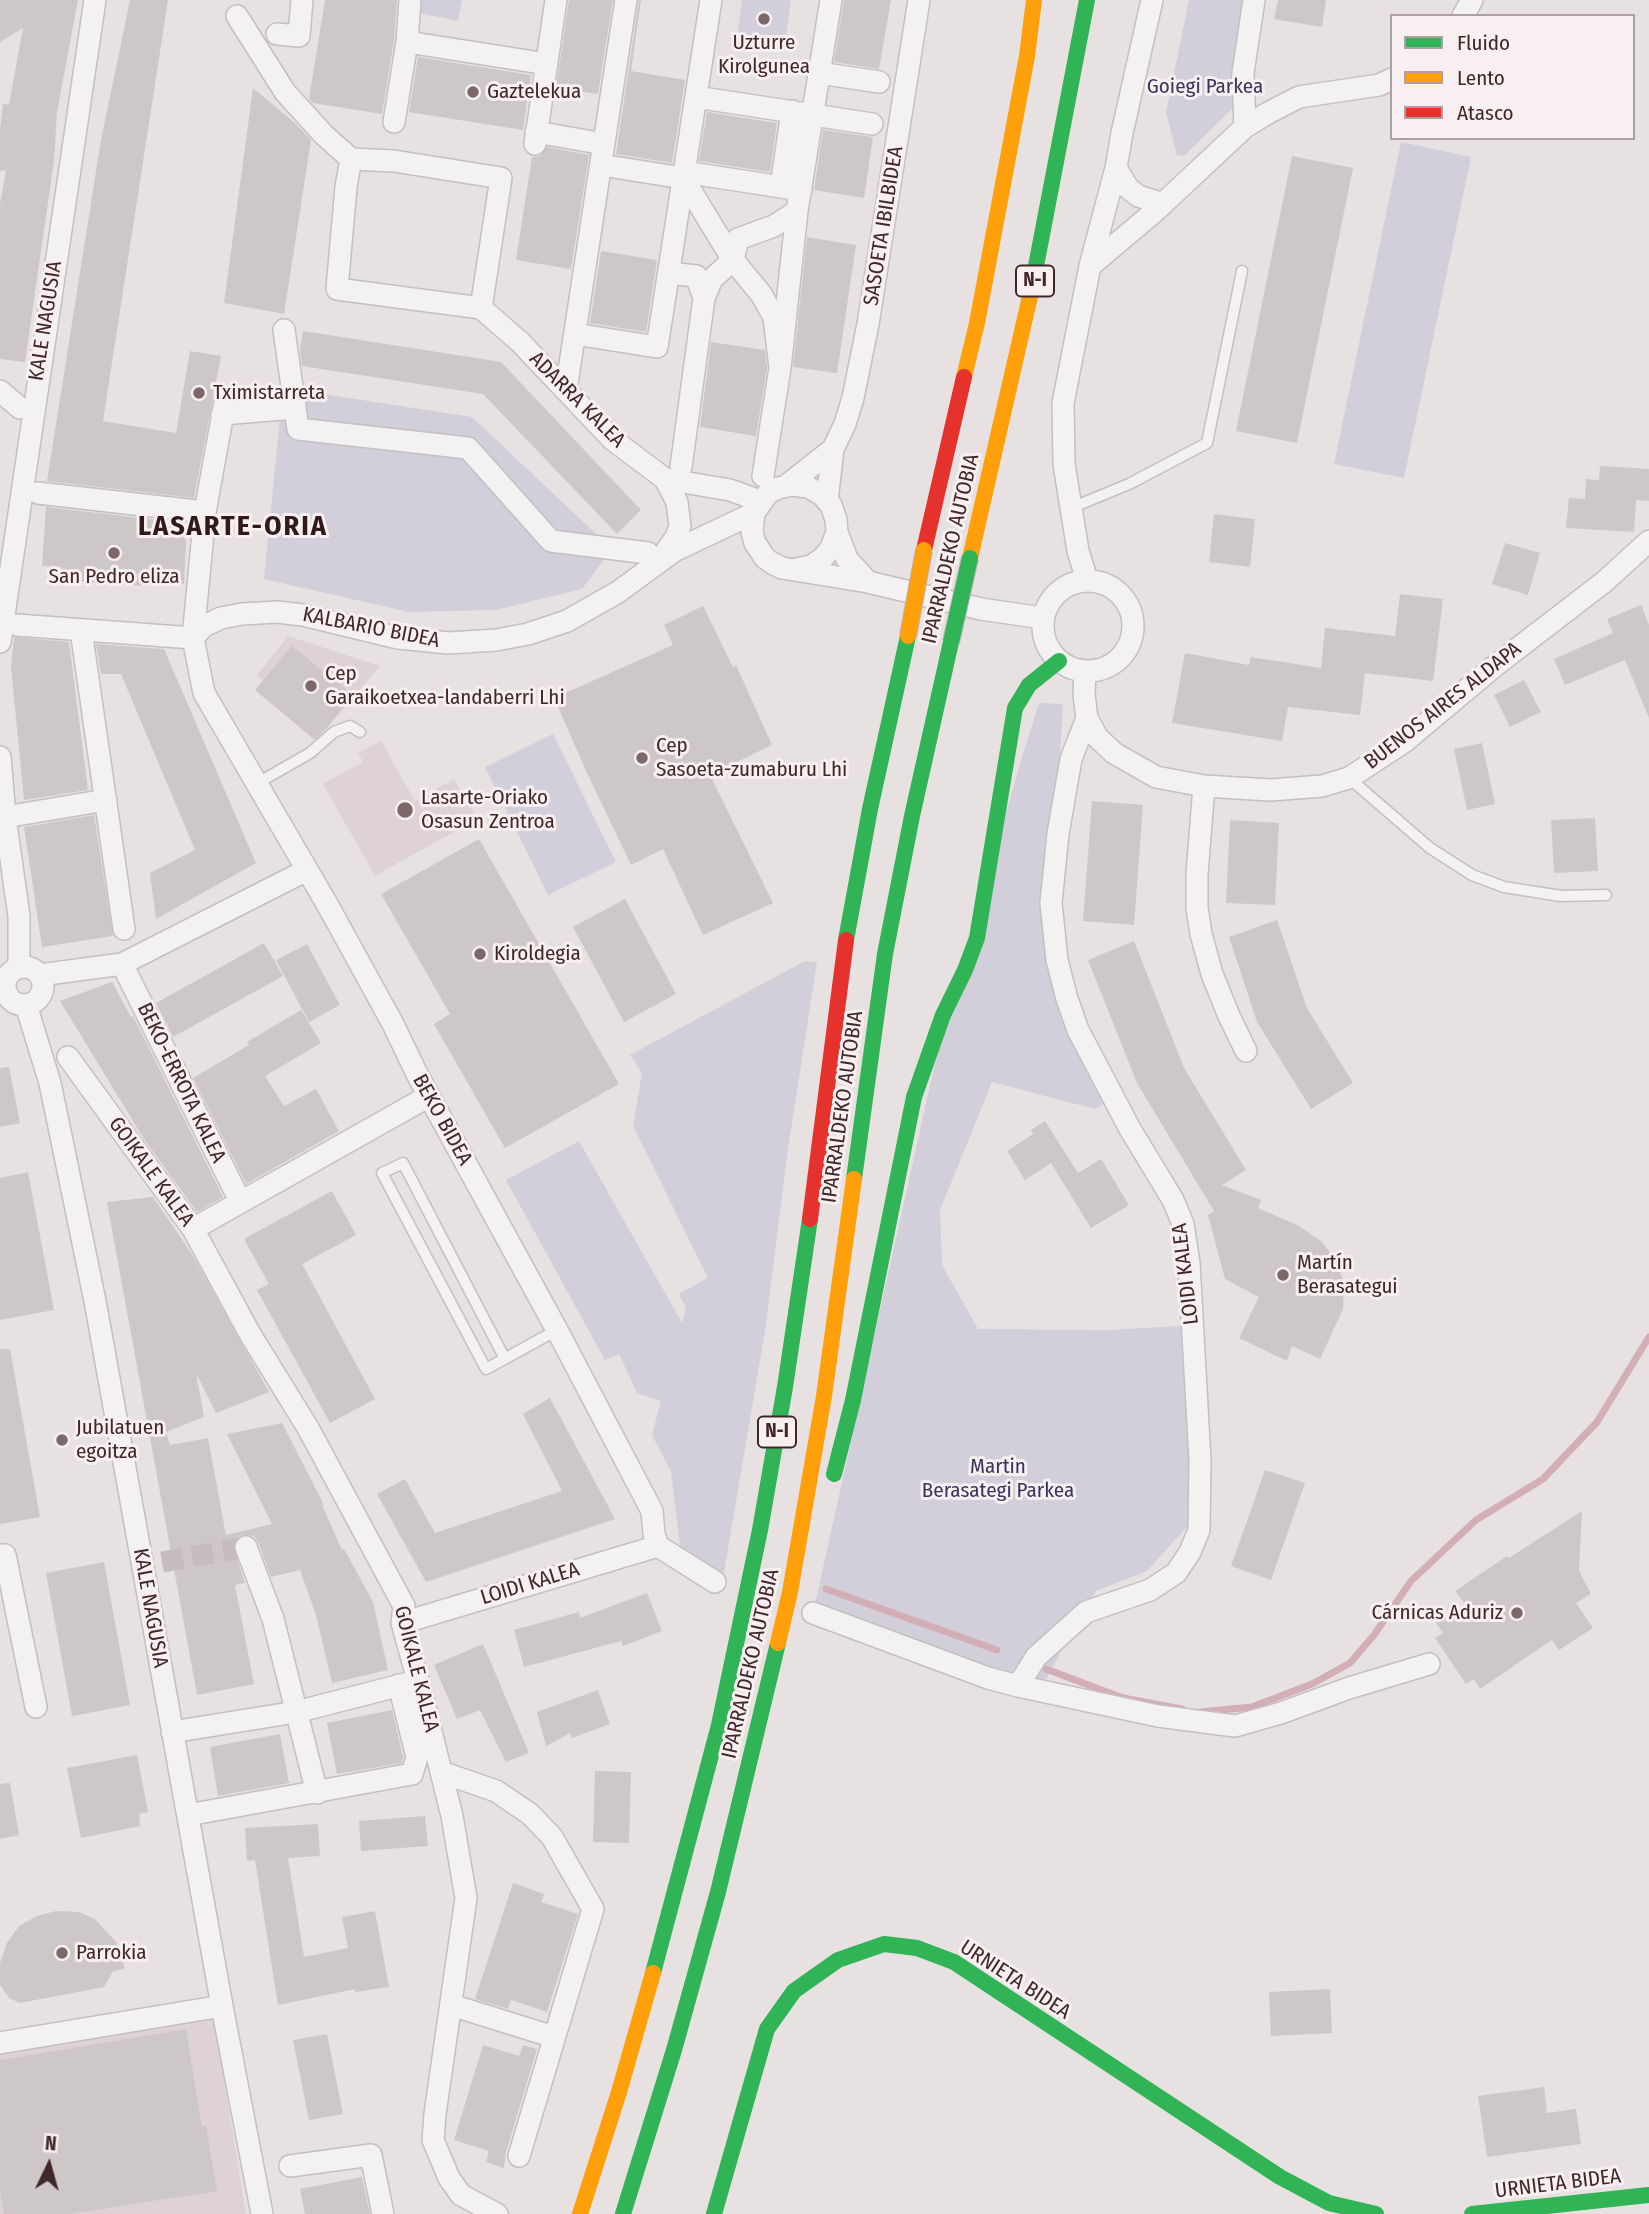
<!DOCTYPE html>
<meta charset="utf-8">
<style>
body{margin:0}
#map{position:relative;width:1649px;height:2214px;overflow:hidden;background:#e7e1e2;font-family:"Fira Sans Condensed",sans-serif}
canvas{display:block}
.legend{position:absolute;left:1390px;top:14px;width:245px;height:126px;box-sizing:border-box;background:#f7eff0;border:2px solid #af9fa1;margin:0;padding:9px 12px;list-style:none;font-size:21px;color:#42272a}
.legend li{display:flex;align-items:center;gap:14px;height:35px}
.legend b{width:35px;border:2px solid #af9fa1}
.north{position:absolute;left:14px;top:2130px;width:70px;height:70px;-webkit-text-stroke:5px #f7eff0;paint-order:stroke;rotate:5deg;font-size:19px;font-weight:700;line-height:28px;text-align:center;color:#42272a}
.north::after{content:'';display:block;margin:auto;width:24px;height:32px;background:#42272a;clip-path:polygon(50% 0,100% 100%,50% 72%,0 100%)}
</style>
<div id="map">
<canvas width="1649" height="2214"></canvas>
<ul class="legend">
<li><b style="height:9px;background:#30b455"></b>Fluido</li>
<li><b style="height:9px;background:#ff9f0a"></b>Lento</li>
<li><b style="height:9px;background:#e5322d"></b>Atasco</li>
</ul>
<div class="north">N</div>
</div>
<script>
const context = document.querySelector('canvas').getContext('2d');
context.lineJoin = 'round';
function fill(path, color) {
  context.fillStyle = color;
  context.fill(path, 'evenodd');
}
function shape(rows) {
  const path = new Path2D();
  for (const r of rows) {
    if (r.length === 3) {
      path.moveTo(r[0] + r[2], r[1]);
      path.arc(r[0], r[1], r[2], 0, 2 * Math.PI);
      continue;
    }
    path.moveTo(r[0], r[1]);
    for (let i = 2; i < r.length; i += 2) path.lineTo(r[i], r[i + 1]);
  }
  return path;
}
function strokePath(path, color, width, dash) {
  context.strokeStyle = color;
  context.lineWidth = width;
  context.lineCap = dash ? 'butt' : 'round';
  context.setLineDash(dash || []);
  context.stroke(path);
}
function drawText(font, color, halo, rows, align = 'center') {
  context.font = font + ' "Fira Sans Condensed",sans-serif';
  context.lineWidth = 6;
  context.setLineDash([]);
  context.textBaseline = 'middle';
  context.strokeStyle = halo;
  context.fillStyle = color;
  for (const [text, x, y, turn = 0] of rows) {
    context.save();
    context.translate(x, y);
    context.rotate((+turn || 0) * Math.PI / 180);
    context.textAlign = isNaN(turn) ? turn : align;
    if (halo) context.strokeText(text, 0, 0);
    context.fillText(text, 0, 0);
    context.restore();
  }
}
const built = shape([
 [288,636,380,666,316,741,255,690,263,681,257,675],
 [381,741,415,801,454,779,477,819,375,876,323,784,363,762,358,753],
 [214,2018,246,2214,0,2214,0,2053]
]);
const green = shape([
 [410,0,462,0,458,21,410,11],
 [742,0,791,0,785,44,737,38],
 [1189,0,1251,0,1237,100,1231,110,1184,156,1177,155,1166,112],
 [1401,142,1471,157,1404,478,1334,464],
 [310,392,472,417,612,549,582,589,496,610,409,612,264,579,280,418],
 [1039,703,1063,704,1052,888,1067,999,1113,1099,1095,1109,992,1082,940,1210,942,1265,978,1329,1107,1330,1181,1326,1192,1521,1147,1571,1096,1591,1079,1618,1042,1687,813,1613,934,1067,1021,760],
 [553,734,616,862,548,895,485,767],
 [805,961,817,962,788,1149,765,1331,722,1584,682,1561,671,1472,652,1435,661,1401,637,1393,619,1354,605,1360,506,1180,579,1141,682,1323,686,1308,679,1294,708,1278,633,1126,642,1073,630,1055]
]);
const stream = shape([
 [826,1589,997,1650],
 [1046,1669,1123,1698,1182,1709],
 [1200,1712,1252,1707,1312,1684,1350,1663,1374,1635,1411,1581,1476,1520,1543,1479,1597,1422,1649,1337]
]);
const building = shape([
 [0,0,78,0,57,112,54,161,25,362,0,359,0,204,6,170,0,171,0,129,3,104,9,105,23,28,0,42],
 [130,0,168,0,103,421,176,433,190,351,221,356,194,498,47,481,101,140],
 [325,0,397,0,394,40,382,114,313,103,309,99],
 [569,0,613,0,598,94,556,88],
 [639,0,641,0,631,71,685,80,672,163,616,154],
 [844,0,891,0,879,69,834,62],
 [1278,0,1326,0,1322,27,1274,19],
 [418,57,531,75,523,130,409,112],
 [253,88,296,124,311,140,284,314,224,303],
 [707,112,777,123,770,172,699,161],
 [823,130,873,137,864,198,814,190],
 [547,147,589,155,571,269,516,260,532,157,540,156],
 [1292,156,1353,168,1297,443,1236,431],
 [612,180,601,251,657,260,646,332,590,323],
 [807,237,856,245,837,373,793,367],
 [303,331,501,362,641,510,617,534,483,394,302,366,300,349],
 [711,342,765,350,767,368,756,436,700,427],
 [1600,466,1649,469,1649,501,1636,500,1634,532,1566,528,1569,498,1585,499,1586,479,1599,480],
 [46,507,176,522,186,541,184,584,142,581,142,586,61,580,61,567,42,566],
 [1214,514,1255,519,1250,567,1209,562],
 [1505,543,1540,553,1528,595,1492,584],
 [1400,594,1443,599,1433,681,1365,673,1360,715,1288,707,1282,741,1172,723,1185,653,1249,665,1251,657,1321,668,1325,628,1395,636],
 [1641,605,1649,625,1649,718,1625,660,1565,685,1554,659,1613,633,1607,619],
 [703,606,733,667,736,665,772,745,710,775,773,903,703,935,663,849,631,865,587,773,554,698,673,645,664,625],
 [14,637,69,642,88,790,24,800,11,667],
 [96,644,164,649,256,863,156,919,150,873,195,850,121,674,101,674],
 [292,646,353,695,325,730,314,739,255,690],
 [1524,680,1541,712,1510,727,1494,695],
 [1482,743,1495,804,1467,810,1454,749],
 [1092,801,1143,805,1134,925,1083,921],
 [94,815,113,936,42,947,24,827],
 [1595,818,1598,871,1554,873,1551,820],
 [1230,820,1279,823,1275,905,1226,903],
 [479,839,619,1084,505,1148,434,1024,450,1014,381,894],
 [625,899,676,994,624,1022,573,927],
 [1277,920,1307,1008,1353,1083,1311,1109,1257,1022,1229,937],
 [1134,941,1184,1068,1246,1170,1222,1185,1261,1200,1258,1208,1299,1226,1322,1242,1337,1262,1344,1284,1343,1309,1320,1359,1292,1346,1287,1361,1239,1338,1259,1297,1225,1279,1208,1215,1214,1211,1137,1083,1088,960],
 [264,943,283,976,173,1037,156,1003],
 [307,944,340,1005,309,1022,276,960],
 [112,982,131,1017,133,1016,223,1197,197,1212,144,1139,60,1001],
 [301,1010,321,1043,265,1076,284,1106,316,1089,339,1131,246,1184,193,1078,249,1045,247,1042],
 [9,1067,20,1123,0,1127,0,1068],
 [1045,1121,1078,1173,1101,1159,1129,1205,1091,1228,1051,1163,1025,1180,1007,1151,1033,1134,1031,1130],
 [28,1172,54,1310,0,1320,0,1178],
 [332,1191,356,1235,302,1264,375,1399,330,1423,257,1290,269,1284,244,1239],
 [153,1197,192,1254,269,1392,216,1413,196,1373,204,1417,166,1432,170,1445,208,1438,226,1535,272,1524,227,1434,282,1423,324,1505,322,1505,342,1550,344,1549,373,1602,388,1670,332,1683,316,1615,300,1570,271,1577,258,1542,254,1536,242,1535,235,1539,233,1546,245,1583,235,1585,254,1684,197,1695,107,1202],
 [0,1349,10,1349,40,1517,0,1524],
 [550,1398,615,1519,426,1582,377,1494,405,1479,435,1533,562,1491,523,1414],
 [1265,1470,1305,1483,1271,1580,1231,1566],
 [1582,1511,1579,1571,1591,1594,1576,1603,1593,1628,1559,1650,1552,1640,1480,1689,1474,1679,1466,1684,1435,1638,1443,1633,1436,1623,1465,1604,1455,1591,1507,1556,1509,1558],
 [104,1562,130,1705,72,1716,46,1573],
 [647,1593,662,1631,623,1646,621,1641,524,1667,514,1630,579,1612,580,1618],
 [483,1644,529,1753,506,1762,480,1710,457,1719,434,1665],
 [598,1690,610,1724,572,1738,570,1733,546,1746,537,1712],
 [392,1710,403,1757,402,1763,337,1774,327,1723],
 [280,1734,289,1783,218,1796,210,1747],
 [137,1755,148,1812,139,1814,140,1826,81,1838,67,1768],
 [595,1771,631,1772,629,1843,593,1842],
 [10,1783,19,1835,0,1839,0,1784],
 [425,1816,428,1846,361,1851,359,1821],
 [318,1824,320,1856,288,1858,304,1957,348,1948,342,1917,375,1911,389,1987,355,1992,355,1989,278,2005,255,1860,247,1861,245,1828],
 [513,1883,544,1894,541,1902,578,1914,547,2012,511,2000,508,2009,475,1999],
 [56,1911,79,1912,95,1919,117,1943,125,1969,113,1971,104,1987,20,2003,9,1998,0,1985,0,1963,7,1943,19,1926,37,1916],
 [1330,1989,1332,2033,1271,2036,1269,1992],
 [186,2029,202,2127,206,2126,217,2191,69,2214,4,2214,0,2191,0,2060],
 [327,2034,343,2114,309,2120,293,2040],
 [483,2045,519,2056,523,2045,537,2049,506,2152,504,2168,486,2162,489,2151,454,2140],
 [1544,2087,1547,2113,1576,2109,1581,2144,1487,2157,1478,2096],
 [362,2177,370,2214,305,2214,300,2189]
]);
const streetTunnel = shape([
 [162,1562,246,1547]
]);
const lane = shape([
 [1071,508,1129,484,1207,443,1242,271],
 [1349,778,1430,848,1472,875,1504,887,1561,896,1606,895],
 [256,784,310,753,334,732,350,726,360,732],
 [504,1357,403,1163,382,1173,486,1369,557,1330]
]);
const street = shape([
 [237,16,285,92,324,135,351,159,394,161,501,178,481,308,337,289,346,187,351,159],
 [1463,16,1472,0],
 [277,34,299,36,302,0],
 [407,42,410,0],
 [819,73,879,82],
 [696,97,872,124],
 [394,122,407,42,547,64],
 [1245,127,1243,73,1254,0],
 [536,132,604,144],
 [535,144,556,0],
 [601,165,683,178,733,260],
 [1116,168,1128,188,1138,196,1163,204],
 [684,172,801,190],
 [781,187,792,111],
 [733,260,738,239,774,226,797,211],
 [1090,266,1153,213,1245,127,1268,113,1299,97,1379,85,1392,79],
 [669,273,696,276,704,298,681,467],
 [704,298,712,279,733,260,761,294,774,317,780,368,763,476],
 [481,308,520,342,613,440,665,479,730,490,760,501],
 [284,330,298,429,468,448,551,541,648,553],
 [575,334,657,347,711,0],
 [780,368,797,211,831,0],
 [566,390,626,0],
 [0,391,20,408],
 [225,402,205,512,193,638,204,693,327,904,393,1024,417,1074,557,1330,652,1511,654,1534,658,1546,715,1582],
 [222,414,283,409,295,404],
 [786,486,833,449],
 [38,493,205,512],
 [827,501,833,449,845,424,853,398,868,324,919,0],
 [837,532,847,559,868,582],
 [663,556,676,537,680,526,677,502,665,479],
 [796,569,811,566,823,558,831,548,837,532,836,520,831,505,822,495,808,487,792,485,778,488,768,493,754,513,752,532,755,543,765,558,772,563,782,568,868,582,981,609,1042,618],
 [1087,580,1078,551,1064,464,1063,403,1090,266,1116,168,1122,133,1152,0],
 [1088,626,45],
 [17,625,193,638],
 [81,630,124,929],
 [193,638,204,626,221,618,242,614,277,612,303,615,398,638,449,643,496,640,528,634,567,621,618,592,674,551,754,513],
 [0,642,95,0],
 [1085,671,1084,695,1087,718,1097,737,1114,753,1156,777,1204,786,1271,790,1322,786,1349,778,1404,742,1496,665,1604,582,1649,541],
 [0,757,5,817,19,916,19,968],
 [1204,786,1197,874,1197,908,1201,934,1212,974,1229,1016,1246,1051],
 [5,817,106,800],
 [122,964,240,1201],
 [24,986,19],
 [40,975,122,964,307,870],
 [26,1005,50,1083,95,1301,222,2006,262,2214],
 [68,1057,193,1229,250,1334,308,1428,404,1606,402,1623,422,1695,452,1816,466,1898,435,2114,433,2140,449,2178,461,2195,497,2214],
 [193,1229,429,1096],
 [246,1547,273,1619,317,1793],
 [0,1555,5,1555,36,1707],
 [813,1613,988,1678,1018,1686,1158,1716,1235,1726,1281,1713,1349,1688,1429,1664],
 [402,1623,658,1546],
 [1018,1686,1036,1657,1086,1612,1150,1590,1176,1573,1190,1552,1199,1530,1200,1460,1189,1263,1183,1224,1173,1200,1130,1129,1078,1030,1067,999,1057,960,1051,903,1058,834,1071,759,1087,718],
 [172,1732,296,1712,413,1682],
 [441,1772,496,1791,530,1814,552,1837,593,1909,519,2156],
 [188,1815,412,1774,417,1757,399,1685],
 [451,2005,554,2037],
 [0,2043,222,2006],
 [290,2166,371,2155,383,2214]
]);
const fast = shape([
 [1031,292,1087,0],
 [846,940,870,809,908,636],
 [854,1179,885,954,912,816,951,642],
 [834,1474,853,1400,914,1097,943,1015,965,970,977,938,1015,708,1029,685,1059,661],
 [653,1973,719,1725,760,1530,785,1387,810,1219],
 [623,2214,674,2050,718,1892,778,1643],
 [714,2214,767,2029,794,1991,838,1960,884,1944,917,1948,954,1962,1280,2177,1329,2203,1376,2214],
 [1472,2214,1649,2195]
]);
const slow = shape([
 [964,377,977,323,1027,56,1034,0],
 [970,558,1031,292],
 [778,1643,790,1592,824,1396,854,1179],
 [580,2214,619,2092,653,1973]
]);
const jam = shape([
 [924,550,964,377],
 [810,1219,846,940]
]);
const fastBridge = shape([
 [951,642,970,558]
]);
const slowBridge = shape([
 [908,636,924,550]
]);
const markers = [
 [764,19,7,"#7c686a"],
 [473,92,7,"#7c686a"],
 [199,393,7,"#7c686a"],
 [114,553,7,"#7c686a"],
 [311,686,7,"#7c686a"],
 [642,758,7,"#7c686a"],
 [405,810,9,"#7c686a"],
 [480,954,7,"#7c686a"],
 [1283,1275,7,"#7c686a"],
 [62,1440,7,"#7c686a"],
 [1517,1613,7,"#7c686a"],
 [62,1953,7,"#7c686a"]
];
const shields = [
 [1035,281,38],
 [777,1432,38]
];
const shieldNames = [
 ["N-I",1035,281],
 ["N-I",777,1432]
];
const poiNames = [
 ["Uzturre",764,43,"center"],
 ["Kirolgunea",764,67,"center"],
 ["Gaztelekua",487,92],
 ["Tximistarreta",213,393],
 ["San Pedro eliza",114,577,"center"],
 ["Cep",325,674],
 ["Garaikoetxea-landaberri Lhi",325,698],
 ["Cep",656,746],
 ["Sasoeta-zumaburu Lhi",656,770],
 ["Lasarte-Oriako",421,798],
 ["Osasun Zentroa",421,822],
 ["Kiroldegia",494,954],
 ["Martín",1297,1263],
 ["Berasategui",1297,1287],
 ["Jubilatuen",76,1428],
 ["egoitza",76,1452],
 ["Cárnicas Aduriz",1503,1613,"right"],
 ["Parrokia",76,1953]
];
const parkNames = [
 ["Goiegi Parkea",1205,87],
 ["Martin",998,1467],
 ["Berasategi Parkea",998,1491]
];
const streetNames = [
 ["SASOETA IBILBIDEA",884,226,-81],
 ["KALE NAGUSIA",46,321,-81],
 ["ADARRA KALEA",577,400,45],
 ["IPARRALDEKO AUTOBIA",951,549,-77],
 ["KALBARIO BIDEA",371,628,11],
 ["BUENOS AIRES ALDAPA",1443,706,-38],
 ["BEKO-ERROTA KALEA",181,1083,64],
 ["IPARRALDEKO AUTOBIA",843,1107,-82],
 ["BEKO BIDEA",442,1120,61],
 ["GOIKALE KALEA",151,1172,54],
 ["LOIDI KALEA",1186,1274,-97],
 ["LOIDI KALEA",530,1584,-17],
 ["KALE NAGUSIA",150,1608,80],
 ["IPARRALDEKO AUTOBIA",751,1664,-77],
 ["GOIKALE KALEA",416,1669,76],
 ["URNIETA BIDEA",1015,1980,33],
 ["URNIETA BIDEA",1558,2184,-7]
];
const districtNames = [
 ["LASARTE-ORIA",233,527]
];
fill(built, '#ded2d5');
fill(green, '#d2cfda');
strokePath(stream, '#d4aeb6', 7);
fill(building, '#cec7c8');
strokePath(streetTunnel, '#c6bcbd', 21, [21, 10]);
strokePath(lane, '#c5bfc0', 13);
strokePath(street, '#c5bfc0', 24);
strokePath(lane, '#f3f1f1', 10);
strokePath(street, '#f3f1f1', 21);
strokePath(fast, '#30b455', 16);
strokePath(slow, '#ff9f0a', 16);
strokePath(jam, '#e5322d', 16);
strokePath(fastBridge, '#bcb4b5', 18, []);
strokePath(slowBridge, '#bcb4b5', 18, []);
strokePath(fastBridge, '#30b455', 16);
strokePath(slowBridge, '#ff9f0a', 16);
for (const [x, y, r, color] of markers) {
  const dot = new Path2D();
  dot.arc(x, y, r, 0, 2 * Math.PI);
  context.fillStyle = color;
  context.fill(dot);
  strokePath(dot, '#f7eff0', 2.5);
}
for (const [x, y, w] of shields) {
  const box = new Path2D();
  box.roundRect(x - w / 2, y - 15.5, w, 31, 5);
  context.fillStyle = '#f7eff0';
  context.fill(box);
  strokePath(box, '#42272a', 2);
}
drawText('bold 19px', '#42272a', null, shieldNames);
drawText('21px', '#42272a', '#f7eff0', poiNames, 'left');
drawText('21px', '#37345e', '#f7eff0', parkNames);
drawText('21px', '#42272a', '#f7eff0', streetNames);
context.letterSpacing = '2px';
drawText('bold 28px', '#321a1b', '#f7eff0', districtNames);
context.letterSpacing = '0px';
</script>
